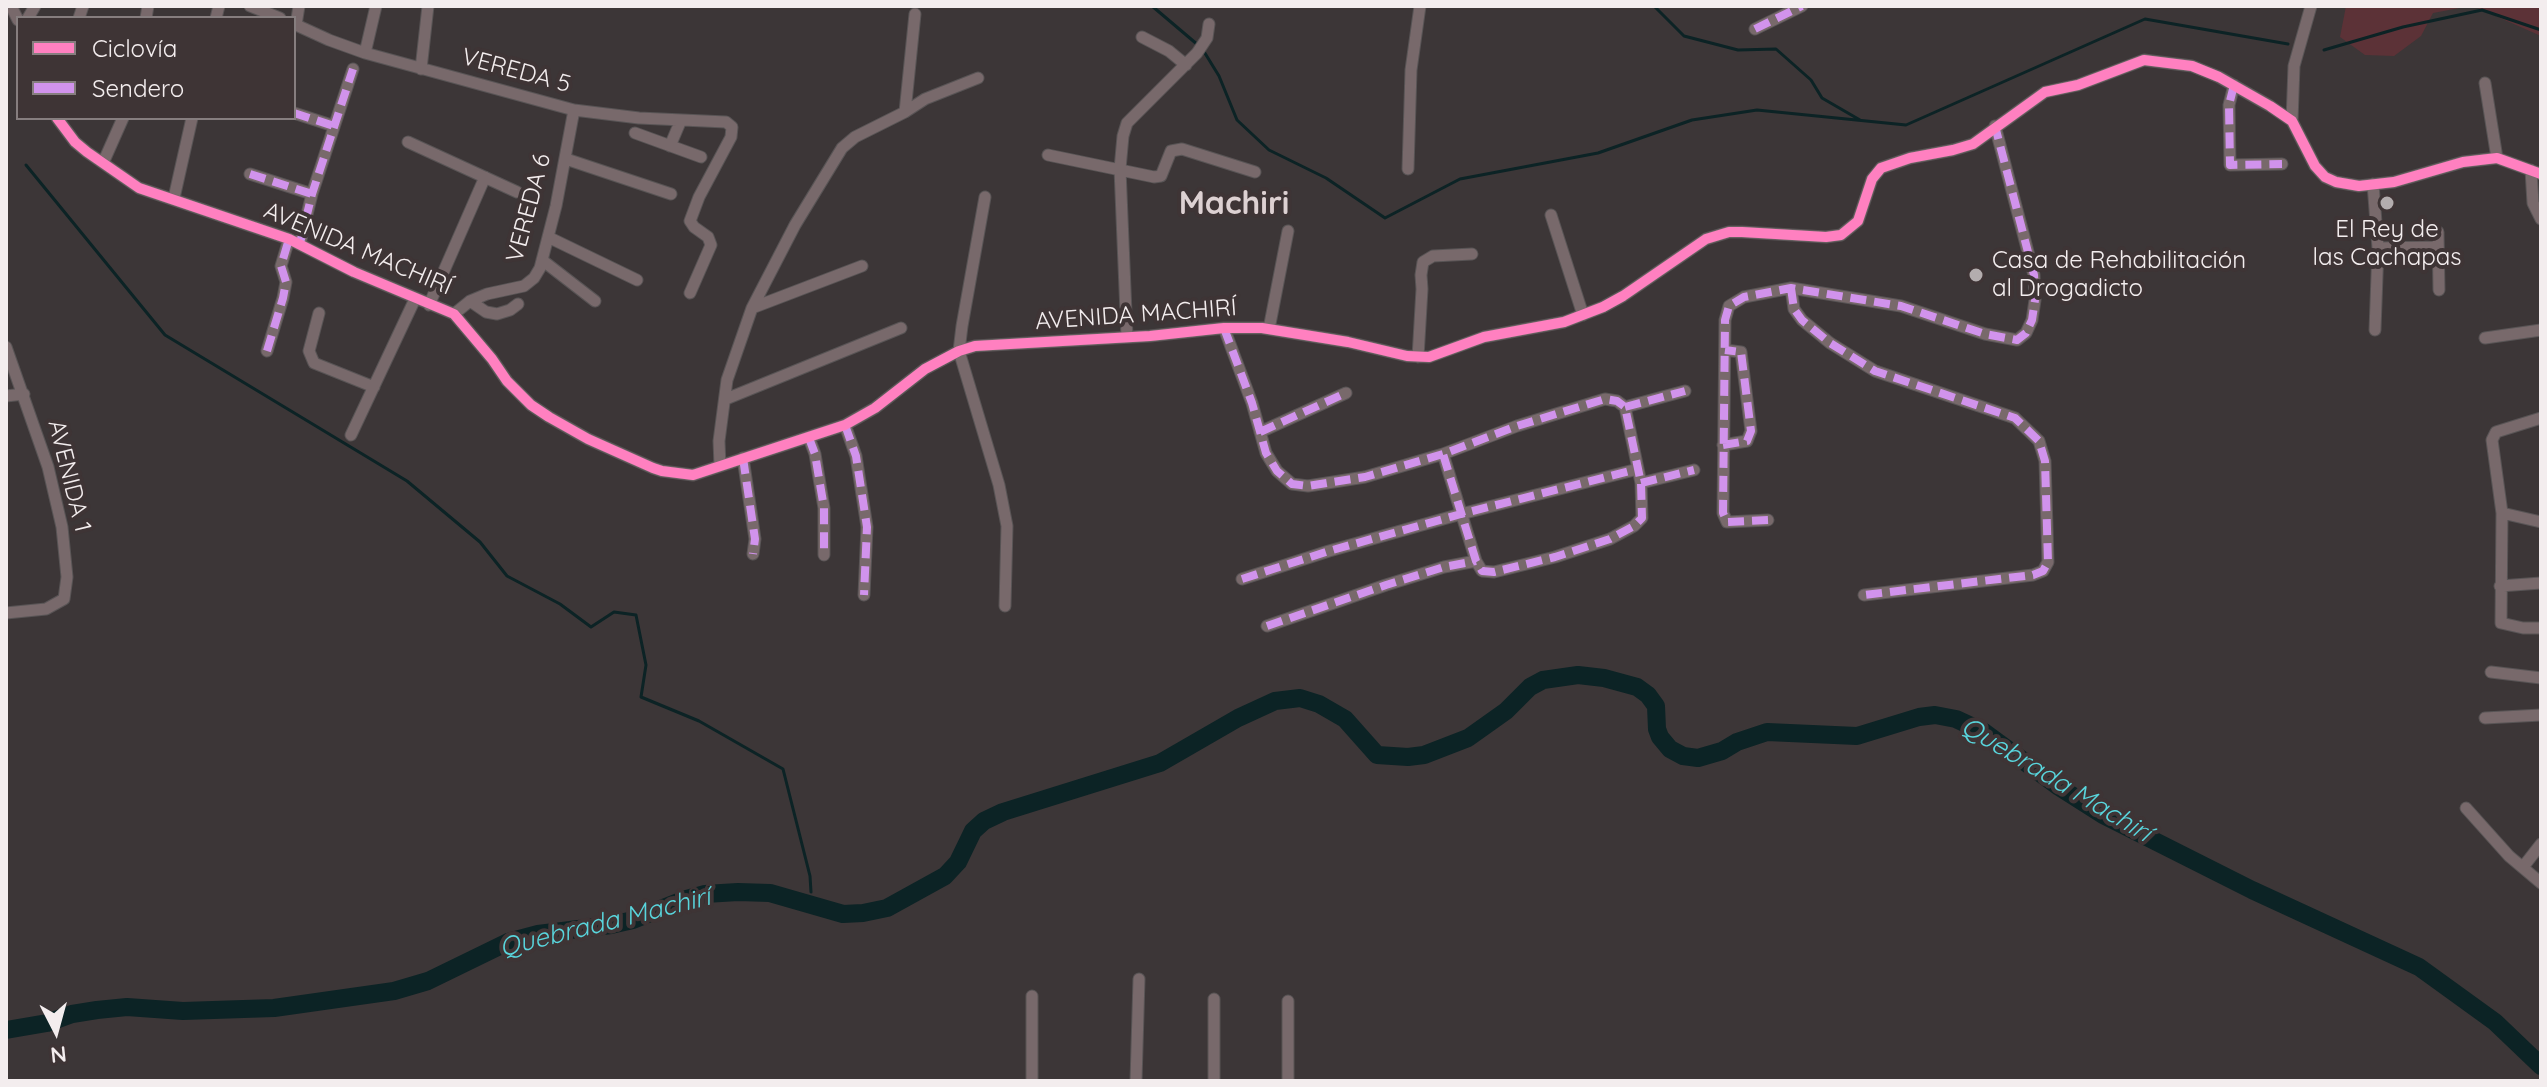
<!DOCTYPE html>
<meta charset="utf-8">
<style>
body{margin:0}
#map{position:relative;width:2547px;height:1087px;overflow:hidden;background:#3c3637;font-family:Quicksand,sans-serif}
canvas{display:block}
.frame{position:absolute;inset:0;border:8px solid #f3edee;pointer-events:none}
.legend{position:absolute;left:16px;top:16px;width:280px;height:104px;box-sizing:border-box;background:#3e3435;border:2px solid #867e7f;margin:0;padding:10px 14px;list-style:none;font-size:24px;color:#f3edee}
.legend li{display:flex;align-items:center;gap:16px;height:40px}
.legend b{width:40px;border:2px solid #867e7f}
.north{position:absolute;left:16px;top:991px;width:80px;height:80px;-webkit-text-stroke:6px #3e3435;paint-order:stroke;rotate:174deg;font-size:22px;font-weight:700;line-height:32px;text-align:center;color:#f3edee}
.north::after{content:'';display:block;margin:auto;width:28px;height:36px;background:#f3edee;clip-path:polygon(50% 0,100% 100%,50% 72%,0 100%)}
</style>
<div id="map">
<canvas width="2547" height="1087"></canvas>
<div class="frame"></div>
<ul class="legend">
<li><b style="height:10px;background:#ff80c0"></b>Ciclovía</li>
<li><b style="height:10px;background:#d193ec"></b>Sendero</li>
</ul>
<div class="north">N</div>
</div>
<script>
const context = document.querySelector('canvas').getContext('2d');
context.lineJoin = 'round';
function fill(path, color) {
  context.fillStyle = color;
  context.fill(path, 'evenodd');
}
function shape(rows) {
  const path = new Path2D();
  for (const r of rows) {
    path.moveTo(r[0], r[1]);
    for (let i = 2; i < r.length; i += 2) path.lineTo(r[i], r[i + 1]);
  }
  return path;
}
function strokePath(path, color, width, dash) {
  context.strokeStyle = color;
  context.lineWidth = width;
  context.lineCap = dash ? 'butt' : 'round';
  context.setLineDash(dash || []);
  context.stroke(path);
}
function drawText(font, color, halo, rows, align = 'center') {
  context.font = font + ' Quicksand,sans-serif';
  context.lineWidth = 8;
  context.setLineDash([]);
  context.textBaseline = 'middle';
  context.strokeStyle = halo;
  context.fillStyle = color;
  for (const [text, x, y, turn = 0] of rows) {
    context.save();
    context.translate(x, y);
    context.rotate((+turn || 0) * Math.PI / 180);
    context.textAlign = isNaN(turn) ? turn : align;
    if (halo) context.strokeText(text, 0, 0);
    context.fillText(text, 0, 0);
    context.restore();
  }
}
const green = shape([
 [2346,6,2470,6,2433,13,2421,36,2394,56,2365,55,2340,37],
 [2474,6,2541,6,2541,36,2482,10]
]);
const stream = shape([
 [1152,6,1198,45],
 [1654,6,1684,36,1738,50,1776,49,1811,80,1822,98,1860,120],
 [1203,50,1219,76,1237,120,1269,150,1326,178,1385,218,1460,179,1598,153,1692,120,1757,110,1906,125,2145,19,2288,44],
 [2324,50,2403,27,2482,10,2541,30],
 [26,165,165,335,407,481,480,542,507,576,560,604,591,627,614,612,636,615,646,665,641,697,699,721,783,769,810,876,811,892],
 [6,1028,56,1020,95,1016]
]);
const river = shape([
 [6,1030,47,1023,72,1014,97,1010,127,1007,183,1011,274,1008,394,991,428,981,508,942,538,934,611,925,633,920,683,900,705,894,738,892,770,893,843,914,863,913,887,908,945,876,958,862,973,831,984,821,1003,812,1160,763,1238,718,1275,701,1300,698,1319,704,1345,719,1377,755,1408,757,1424,755,1468,738,1506,711,1530,687,1543,680,1578,675,1604,678,1637,687,1648,695,1656,706,1657,729,1660,737,1670,749,1683,756,1698,758,1722,751,1737,742,1767,732,1857,736,1919,717,1935,715,1956,719,1984,732,2059,787,2103,815,2252,890,2419,967,2495,1022,2541,1066]
]);
const minor = shape([
 [11,6,18,20],
 [250,6,280,18],
 [28,18,35,6],
 [79,18,83,6],
 [146,18,148,6],
 [216,18,219,6],
 [294,24,329,40,365,53,574,110,639,118,726,122,732,127,731,137,699,197,690,221,694,227,708,237,711,245,690,293],
 [296,25,299,6],
 [1755,29,1802,6],
 [1142,37,1169,51,1186,65],
 [365,53,376,6],
 [421,69,428,6],
 [2485,83,2497,158],
 [2234,85,2229,105,2230,165,2282,164],
 [905,112,915,14],
 [294,113,334,126],
 [57,118,75,142,87,152,139,188,289,239,354,272,454,314,492,359,507,381,531,405,549,417,588,439,653,468,662,471,693,475,845,425,875,408,925,369,959,351,975,346,1150,336,1224,328,1262,328,1348,342,1407,356,1429,357,1484,337,1564,322,1603,307,1623,296,1706,239,1729,232,1742,232,1826,237,1841,235,1858,221,1872,179,1881,168,1910,158,1953,150,1973,144,2045,92,2078,85,2144,60,2192,66,2219,77,2270,106,2292,121,2315,166,2325,177,2336,182,2359,186,2394,182,2463,162,2497,158,2541,174],
 [2292,121,2294,66,2311,6],
 [635,133,701,157],
 [408,142,517,192],
 [670,146,681,120],
 [1048,155,1154,177,1161,176,1171,151,1182,149,1255,172],
 [566,159,671,194],
 [103,163,123,118],
 [1408,169,1411,70,1420,6],
 [2531,170,2533,203,2541,219],
 [250,174,312,194],
 [2373,184,2378,248,2375,330],
 [985,197,962,326,959,351,999,485,1007,526,1005,606],
 [174,198,192,118],
 [1551,215,1583,315],
 [2438,232,2439,290],
 [548,237,637,280],
 [300,243,312,194,353,69],
 [2378,248,2437,247],
 [542,260,595,301],
 [1791,288,1794,309,1802,320,1830,343,1875,371,2015,418,2039,441,2045,461,2048,562,2043,571,2033,575,1864,595],
 [470,301,486,312,497,314,510,310,518,304],
 [429,305,485,177],
 [752,308,862,266],
 [319,313,309,351,314,363,374,387],
 [454,314,470,301,487,294,524,286,534,278,540,268,556,206,574,110],
 [1224,328,1252,403,1266,453,1277,471,1292,484,1308,486,1365,477,1443,454,1517,426,1605,399,1617,401,1625,407,1641,483,1642,518,1634,526,1610,539,1555,557,1494,572,1482,571,1476,561,1443,454],
 [1269,329,1288,231],
 [1127,337,1120,169,1123,136,1127,123,1197,53,1207,38,1209,24],
 [2485,338,2541,330],
 [6,347,48,467,62,527,67,577,64,599,46,609,6,613],
 [267,351,283,298,286,282,281,266,289,239],
 [1418,357,1422,289,1421,275,1423,262,1433,256,1472,254],
 [6,396,24,394],
 [726,399,901,328],
 [1625,407,1685,391],
 [2541,418,2496,432,2492,440,2502,513,2501,623,2523,628,2541,628],
 [845,425,856,456,867,527,864,595],
 [1260,432,1346,393],
 [351,435,415,299],
 [809,438,815,454,824,508,824,555],
 [1723,445,1747,441,1751,431,1741,352,1725,350],
 [743,458,755,539,753,554],
 [720,466,719,441,727,380,752,308,795,225,842,148,855,137,905,112,925,99,978,78],
 [1641,483,1694,470],
 [2502,513,2541,522],
 [1768,520,1727,522,1723,513,1725,320,1729,306,1744,297,1791,288,1901,306,1985,334,2017,340,2026,333,2032,320,2035,300,2034,275,1995,126],
 [1242,579,1329,551,1461,514,1638,469],
 [2500,586,2541,583],
 [1267,626,1386,585,1444,567,1476,561],
 [2491,672,2541,678],
 [2485,718,2541,715],
 [2466,808,2509,856,2541,883],
 [2523,867,2541,844],
 [1288,1001,1288,1081],
 [1032,1081,1032,996],
 [1136,1081,1139,979],
 [1214,1081,1214,999]
]);
const quiet = shape([
 [1755,29,1802,6],
 [2234,85,2229,105,2230,165,2282,164],
 [294,113,334,126],
 [250,174,312,194],
 [300,243,312,194,353,69],
 [1791,288,1794,309,1802,320,1830,343,1875,371,2015,418,2039,441,2045,461,2048,562,2043,571,2033,575,1864,595],
 [1224,328,1252,403,1266,453,1277,471,1292,484,1308,486,1365,477,1443,454,1517,426,1605,399,1617,401,1625,407,1641,483,1642,518,1634,526,1610,539,1555,557,1494,572,1482,571,1476,561,1443,454],
 [267,351,283,298,286,282,281,266,289,239],
 [1625,407,1685,391],
 [845,425,856,456,867,527,864,595],
 [1260,432,1346,393],
 [809,438,815,454,824,508,824,555],
 [1723,445,1747,441,1751,431,1741,352,1725,350],
 [743,458,755,539,753,554],
 [1641,483,1694,470],
 [1768,520,1727,522,1723,513,1725,320,1729,306,1744,297,1791,288,1901,306,1985,334,2017,340,2026,333,2032,320,2035,300,2034,275,1995,126],
 [1242,579,1329,551,1461,514,1638,469],
 [1267,626,1386,585,1444,567,1476,561]
]);
const cycleway = shape([
 [57,118,75,142,87,152,139,188,289,239,354,272,454,314,492,359,507,381,531,405,549,417,588,439,653,468,662,471,693,475,845,425,875,408,925,369,959,351,975,346,1150,336,1224,328,1262,328,1348,342,1407,356,1429,357,1484,337,1564,322,1603,307,1623,296,1706,239,1729,232,1742,232,1826,237,1841,235,1858,221,1872,179,1881,168,1910,158,1953,150,1973,144,2045,92,2078,85,2144,60,2192,66,2219,77,2270,106,2292,121,2315,166,2325,177,2336,182,2359,186,2394,182,2463,162,2497,158,2541,174]
]);
const markers = [
 [2387,203,8,"#b3adae"],
 [1976,275,8,"#b3adae"]
];
const streetNames = [
 ["VEREDA 5",516,71,15],
 ["VEREDA 6",529,208,-75],
 ["AVENIDA MACHIRÍ",358,249,23],
 ["AVENIDA MACHIRÍ",1136,315,-4],
 ["AVENIDA 1",69,476,76]
];
const poiNames = [
 ["El Rey de",2387,230],
 ["las Cachapas",2387,258],
 ["Casa de Rehabilitación",1992,261,"left"],
 ["al Drogadicto",1992,289,"left"]
];
const waterNames = [
 ["Quebrada Machirí",2056,780,31],
 ["Quebrada Machirí",605,923,-14]
];
const districtNames = [
 ["Machiri",1234,204]
];
fill(green, '#5c3237');
strokePath(stream, '#0c2325', 3);
strokePath(river, '#0c2325', 18);
strokePath(minor, '#585455', 13);
strokePath(minor, '#78696b', 11);
strokePath(quiet, '#d193ec', 8, [16, 8]);
strokePath(cycleway, '#ff80c0', 10);
for (const [x, y, r, color] of markers) {
  const dot = new Path2D();
  dot.arc(x, y, r, 0, 2 * Math.PI);
  context.fillStyle = color;
  context.fill(dot);
  strokePath(dot, '#3e3435', 3);
}
drawText('24px', '#f3edee', '#3e3435', streetNames);
drawText('24px', '#f3edee', '#3e3435', poiNames);
drawText('italic 26px', '#59d5dc', '#3e3435', waterNames);
drawText('bold 32px', '#ddd1d2', '#3e3435', districtNames);
</script>
